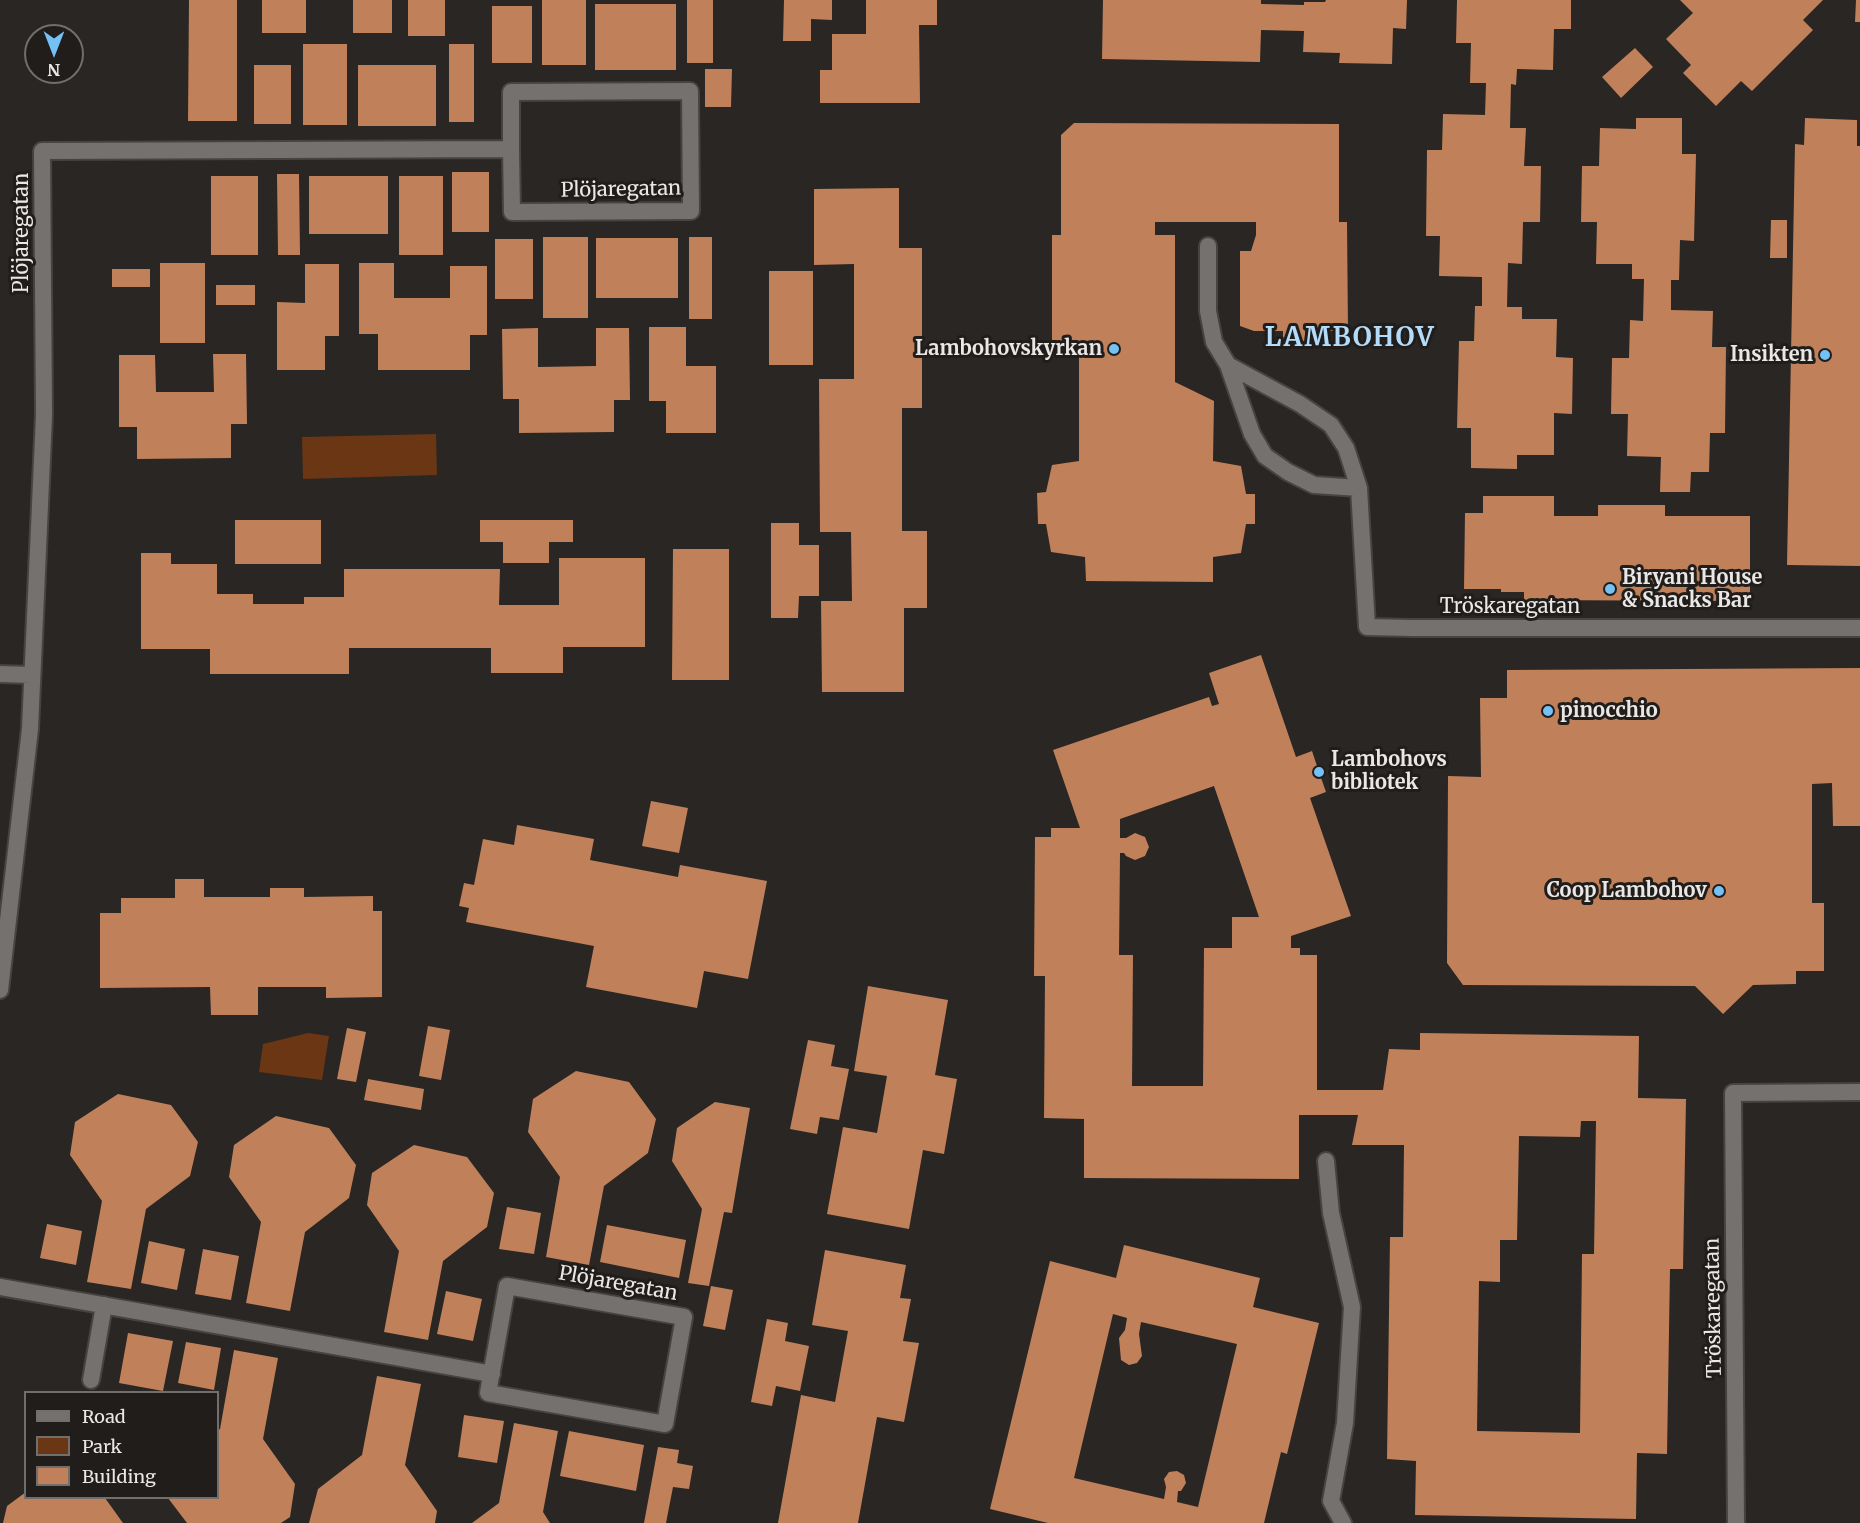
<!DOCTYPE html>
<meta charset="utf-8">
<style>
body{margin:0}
#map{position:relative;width:1860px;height:1523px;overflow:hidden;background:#292624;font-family:Merriweather,serif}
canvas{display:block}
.legend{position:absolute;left:24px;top:1391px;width:195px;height:108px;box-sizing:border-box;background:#201d1b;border:2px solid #716e6c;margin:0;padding:8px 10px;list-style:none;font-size:18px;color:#eae8e6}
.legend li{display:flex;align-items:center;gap:12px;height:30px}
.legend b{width:30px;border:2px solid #716e6c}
.north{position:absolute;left:24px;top:24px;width:60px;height:60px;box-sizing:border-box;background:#201d1b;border:2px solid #716e6c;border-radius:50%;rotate:180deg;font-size:16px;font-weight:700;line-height:24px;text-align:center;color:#eae8e6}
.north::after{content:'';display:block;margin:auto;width:21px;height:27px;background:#73c1f5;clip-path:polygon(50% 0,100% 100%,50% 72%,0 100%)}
</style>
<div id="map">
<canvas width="1860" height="1523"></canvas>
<ul class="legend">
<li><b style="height:8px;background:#75716f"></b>Road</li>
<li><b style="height:16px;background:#6a3613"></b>Park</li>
<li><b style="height:16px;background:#c0815a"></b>Building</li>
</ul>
<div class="north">N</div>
</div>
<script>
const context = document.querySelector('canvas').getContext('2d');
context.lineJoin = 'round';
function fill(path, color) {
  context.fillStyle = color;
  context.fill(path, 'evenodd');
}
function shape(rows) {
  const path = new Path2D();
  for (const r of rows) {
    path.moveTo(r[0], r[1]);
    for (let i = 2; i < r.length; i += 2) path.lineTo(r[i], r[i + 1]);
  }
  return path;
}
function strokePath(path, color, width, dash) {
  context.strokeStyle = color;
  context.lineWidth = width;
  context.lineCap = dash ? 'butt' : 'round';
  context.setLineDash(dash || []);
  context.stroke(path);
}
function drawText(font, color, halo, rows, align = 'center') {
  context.font = font + ' Merriweather,serif';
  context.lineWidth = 6;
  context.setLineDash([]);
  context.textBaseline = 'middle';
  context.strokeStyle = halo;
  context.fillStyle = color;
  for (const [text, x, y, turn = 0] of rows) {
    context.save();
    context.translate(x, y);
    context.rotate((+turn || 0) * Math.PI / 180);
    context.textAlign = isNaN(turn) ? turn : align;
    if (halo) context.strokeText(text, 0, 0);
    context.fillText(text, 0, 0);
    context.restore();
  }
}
const green = shape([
 [436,434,437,475,303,479,302,437],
 [308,1033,329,1036,322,1080,259,1072,263,1044]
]);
const building = shape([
 [189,0,237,0,237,121,188,121],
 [262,0,306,0,306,33,262,33],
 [353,0,392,0,392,33,353,33],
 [408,0,445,0,445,36,408,36],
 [542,0,586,0,586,65,542,65],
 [687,0,713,0,713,63,687,63],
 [784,0,832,0,832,20,811,19,811,41,783,41],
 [866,0,937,0,937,25,919,25,920,103,820,103,820,70,832,70,832,34,866,34],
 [1103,0,1261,0,1261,4,1304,5,1304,2,1325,2,1326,0,1407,0,1406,29,1393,28,1392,64,1339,63,1340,53,1303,52,1304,31,1261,30,1260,62,1102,59],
 [1457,0,1571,0,1571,29,1554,29,1553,70,1517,69,1516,85,1511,84,1510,128,1526,128,1524,166,1541,166,1540,222,1523,222,1522,264,1508,263,1507,307,1522,307,1522,319,1557,319,1556,357,1573,358,1572,414,1554,413,1554,455,1517,455,1517,469,1471,468,1471,428,1457,428,1459,341,1474,341,1475,306,1482,306,1482,277,1439,276,1440,236,1426,236,1427,150,1442,150,1443,114,1485,115,1486,83,1470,83,1471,43,1456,43],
 [1680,0,1823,0,1803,20,1813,30,1752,91,1741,81,1716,106,1683,73,1691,65,1666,39,1693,13],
 [1856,0,1860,0,1860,22,1855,22],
 [595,4,676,4,676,70,595,70],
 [492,6,532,6,532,63,492,63],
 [303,44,347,44,347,125,303,125],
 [449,44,474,44,474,122,449,122],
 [1635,48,1653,67,1621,98,1602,77],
 [254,65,291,65,291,124,254,124],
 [358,65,436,65,436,126,358,126],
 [705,69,732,69,731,107,705,107],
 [1636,118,1682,118,1682,154,1696,154,1694,241,1680,240,1679,280,1671,280,1671,310,1713,311,1712,347,1726,347,1725,433,1710,433,1709,472,1691,472,1690,492,1660,492,1661,457,1627,456,1628,414,1611,414,1612,358,1629,358,1630,320,1643,321,1644,279,1632,279,1632,264,1596,264,1597,222,1581,222,1582,166,1599,166,1600,128,1636,129],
 [1805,118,1857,120,1857,146,1860,146,1860,566,1787,565,1795,144,1804,145],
 [1074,123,1339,124,1339,222,1347,222,1348,331,1305,331,1305,341,1283,340,1283,331,1254,331,1240,326,1240,251,1251,251,1256,235,1256,222,1155,222,1155,235,1175,235,1175,382,1214,401,1213,461,1241,466,1246,494,1255,494,1255,524,1246,524,1241,553,1213,557,1213,582,1086,581,1085,557,1051,552,1046,524,1038,524,1037,493,1046,492,1052,465,1079,461,1079,357,1052,357,1052,235,1061,235,1061,135],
 [452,172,489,172,489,232,452,232],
 [277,174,299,174,300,255,278,255],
 [211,176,258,176,258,255,211,255],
 [309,176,388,176,388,234,309,234],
 [399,176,443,176,443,255,399,255],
 [899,188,899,248,922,248,922,408,902,408,902,531,927,531,927,608,904,608,904,692,822,692,821,601,852,601,851,532,820,532,819,379,854,379,854,264,814,265,814,189],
 [1771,220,1787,220,1787,258,1770,258],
 [543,237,588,237,588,318,543,318],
 [689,237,712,237,712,319,689,319],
 [596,238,678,238,678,298,596,298],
 [495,239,533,239,533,299,495,299],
 [160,263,205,263,205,343,160,343],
 [359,263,394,263,394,298,450,298,450,266,487,266,487,335,470,335,470,370,378,370,378,334,359,334],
 [305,264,339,264,339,336,325,336,325,370,277,370,277,302,305,303],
 [112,269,150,269,150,287,112,287],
 [769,271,813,271,813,365,769,365],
 [216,285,255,285,255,305,216,305],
 [649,327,686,327,686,366,716,366,716,433,666,433,666,401,649,401],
 [538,328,538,367,596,366,596,328,629,328,630,400,614,400,614,432,519,433,519,399,503,399,502,329],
 [213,354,246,354,247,424,231,424,231,458,137,459,137,427,119,427,119,355,155,355,156,392,214,392],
 [1483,496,1554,496,1554,516,1598,516,1598,505,1665,505,1665,516,1750,516,1750,593,1739,592,1739,601,1524,600,1524,592,1501,592,1501,589,1464,589,1465,513,1483,513],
 [235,520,321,520,321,564,235,564],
 [480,520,573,520,573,542,549,542,549,563,503,563,503,542,480,542],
 [771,523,799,523,799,545,819,545,819,596,799,596,798,618,771,618],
 [673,549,729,549,729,680,672,680],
 [141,553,171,553,171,564,217,564,217,594,253,594,253,604,304,604,304,597,344,597,344,569,500,569,499,605,559,605,559,558,645,558,645,647,563,647,563,673,491,673,491,648,349,648,349,674,210,674,210,649,141,649],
 [1261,655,1296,757,1312,751,1319,772,1326,792,1310,798,1351,916,1291,936,1291,948,1300,948,1300,955,1317,955,1317,1090,1383,1090,1389,1049,1420,1050,1420,1033,1639,1036,1638,1098,1686,1099,1683,1269,1670,1269,1667,1454,1637,1453,1636,1519,1415,1515,1416,1461,1387,1459,1390,1237,1403,1237,1404,1145,1352,1145,1358,1115,1299,1115,1299,1179,1084,1178,1084,1119,1044,1118,1045,976,1034,976,1035,837,1051,837,1051,828,1080,828,1053,750,1209,697,1212,706,1219,704,1209,673],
 [1214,786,1259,917,1232,917,1232,948,1204,948,1203,1086,1132,1086,1133,955,1119,955,1120,853,1124,853,1126,856,1135,860,1145,856,1149,847,1145,837,1135,833,1126,838,1120,838,1120,819],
 [1581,1121,1596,1121,1594,1254,1582,1254,1580,1433,1477,1431,1479,1281,1500,1282,1500,1240,1517,1240,1519,1136,1580,1137],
 [1860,668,1860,826,1833,826,1832,783,1812,784,1812,903,1824,903,1824,971,1796,971,1796,984,1753,985,1723,1014,1695,986,1463,985,1447,963,1448,776,1481,777,1480,698,1507,698,1507,670],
 [651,801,688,808,679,853,642,846],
 [517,825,594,839,590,860,678,877,680,865,767,881,748,979,704,971,697,1008,586,987,594,946,466,922,469,908,459,906,464,883,474,885,483,839,514,845],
 [175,879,204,879,204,897,270,897,270,888,304,888,304,897,373,896,373,911,382,911,382,997,326,998,326,987,258,987,258,1015,211,1015,210,987,100,988,100,913,121,913,121,898,175,898],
 [868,986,948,1000,935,1075,957,1079,944,1154,923,1150,909,1229,827,1214,843,1127,877,1133,887,1076,854,1071],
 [428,1026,450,1030,441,1080,419,1076],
 [347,1028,366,1032,356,1082,337,1079],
 [808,1040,835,1045,831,1066,849,1069,839,1120,820,1117,817,1134,790,1129],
 [576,1071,629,1082,656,1119,648,1153,604,1186,589,1265,546,1257,560,1177,528,1132,533,1099],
 [368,1079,424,1089,421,1110,364,1100],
 [118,1094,171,1105,198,1142,190,1176,146,1209,131,1289,87,1282,102,1201,70,1155,75,1122],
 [715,1102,750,1108,732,1213,724,1212,709,1286,688,1283,702,1209,672,1161,677,1128],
 [276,1116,329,1128,356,1165,349,1198,305,1232,290,1311,246,1303,261,1222,229,1177,234,1145],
 [414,1145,467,1157,494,1193,487,1227,443,1261,428,1340,384,1332,399,1251,367,1205,372,1173],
 [507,1207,541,1213,534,1254,499,1249],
 [47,1224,82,1231,76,1265,40,1258],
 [607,1225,686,1240,679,1278,600,1262],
 [149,1241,185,1249,177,1290,141,1283],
 [1124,1245,1260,1278,1253,1307,1319,1323,1287,1454,1281,1452,1264,1523,1048,1523,990,1509,1050,1261,1116,1278],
 [1113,1314,1127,1318,1125,1330,1119,1338,1121,1360,1129,1365,1137,1363,1142,1356,1139,1334,1141,1322,1237,1344,1198,1507,1177,1502,1178,1491,1181,1491,1186,1483,1184,1475,1177,1471,1169,1472,1164,1479,1166,1487,1164,1499,1074,1478],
 [203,1249,239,1256,231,1300,195,1294],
 [825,1250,906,1265,900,1298,911,1299,903,1341,919,1343,904,1422,877,1417,858,1523,778,1523,801,1395,835,1402,848,1331,812,1325],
 [711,1286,733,1290,725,1330,703,1326],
 [446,1291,482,1299,473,1341,437,1334],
 [767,1319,788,1323,785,1341,809,1346,800,1391,776,1386,772,1406,751,1402],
 [128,1333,173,1341,163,1391,119,1383],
 [186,1342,221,1348,214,1390,178,1383],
 [234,1350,278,1358,263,1439,295,1484,290,1517,281,1523,187,1523,168,1498,218,1498,218,1430,220,1429],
 [377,1376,421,1384,405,1465,437,1511,435,1523,309,1523,318,1489,362,1455],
 [464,1415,504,1421,497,1463,458,1457],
 [514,1423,558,1431,543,1512,550,1523,472,1523,499,1503],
 [569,1431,644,1445,636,1491,560,1476],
 [658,1447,679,1450,677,1463,693,1466,689,1489,673,1487,666,1523,644,1523],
 [26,1492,26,1498,105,1498,123,1523,3,1523,7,1506]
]);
const service = shape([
 [1208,246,1208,311,1214,342,1228,365,1300,404,1331,425,1346,448,1359,488,1367,627,1412,628],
 [1228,365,1252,434,1265,456,1288,472,1314,485,1359,488],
 [1326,1161,1331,1213,1352,1307,1345,1423,1331,1501,1343,1523],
 [1736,1523,1733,1093,1860,1092]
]);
const minor = shape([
 [1412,628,1860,628],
 [0,674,32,675],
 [0,990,30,729,44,415,42,151,511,149,512,212,691,211,690,91,511,92,511,149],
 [507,1286,684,1317,665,1424,488,1393,507,1286],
 [0,1287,492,1374],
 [91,1380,104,1305]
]);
const markers = [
 [1114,349,6,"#73c1f5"],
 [1825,355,6,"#73c1f5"],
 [1610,589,6,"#73c1f5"],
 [1548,711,6,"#73c1f5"],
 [1319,772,6,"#73c1f5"],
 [1719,891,6,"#73c1f5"]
];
const streetNames = [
 ["Plöjaregatan",621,190,-1],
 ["Plöjaregatan",22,233,-90],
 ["Tröskaregatan",1510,607],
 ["Plöjaregatan",618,1284,10],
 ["Tröskaregatan",1714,1308,-91]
];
const poiNames = [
 ["Lambohovskyrkan",1102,349],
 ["Insikten",1813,355],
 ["Biryani House",1622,578,"left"],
 ["& Snacks Bar",1622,601,"left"],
 ["pinocchio",1560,711,"left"],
 ["Lambohovs",1331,760,"left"],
 ["bibliotek",1331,783,"left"],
 ["Coop Lambohov",1707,891]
];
const districtNames = [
 ["LAMBOHOV",1350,339]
];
fill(green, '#6a3613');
fill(building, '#c0815a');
strokePath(service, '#464341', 20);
strokePath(minor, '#464341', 20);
strokePath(service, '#75716f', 16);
strokePath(minor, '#75716f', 16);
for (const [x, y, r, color] of markers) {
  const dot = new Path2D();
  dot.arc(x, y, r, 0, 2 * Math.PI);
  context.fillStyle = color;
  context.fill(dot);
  strokePath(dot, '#201d1b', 2);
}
drawText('20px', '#eae8e6', '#201d1b', streetNames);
drawText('bold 20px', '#eae8e6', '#201d1b', poiNames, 'right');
context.letterSpacing = '1.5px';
drawText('bold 26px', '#b3dcfa', '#201d1b', districtNames);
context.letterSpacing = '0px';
</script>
